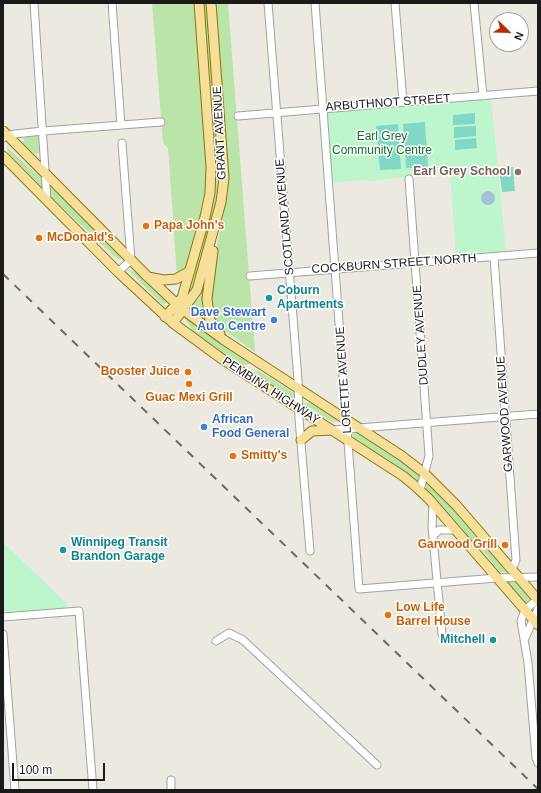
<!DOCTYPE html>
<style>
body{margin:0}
#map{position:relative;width:541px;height:793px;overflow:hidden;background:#eceae0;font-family:Arial,sans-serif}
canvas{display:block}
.frame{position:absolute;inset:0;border:4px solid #1a1a1a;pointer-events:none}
.north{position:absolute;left:489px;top:12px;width:40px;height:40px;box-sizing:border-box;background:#fff;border:1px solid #a3a3a3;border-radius:50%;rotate:113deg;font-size:11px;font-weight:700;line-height:16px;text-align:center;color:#1a1a1a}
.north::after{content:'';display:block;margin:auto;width:14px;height:18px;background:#bb2a0a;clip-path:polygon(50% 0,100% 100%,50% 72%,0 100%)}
.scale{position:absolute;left:12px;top:763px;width:93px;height:18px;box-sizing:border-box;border:2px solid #1a1a1a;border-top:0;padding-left:5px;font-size:12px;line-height:14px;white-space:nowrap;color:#1a1a1a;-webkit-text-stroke:3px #fff;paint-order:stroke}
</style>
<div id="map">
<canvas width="541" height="793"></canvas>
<div class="frame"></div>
<div class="north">N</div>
<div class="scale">100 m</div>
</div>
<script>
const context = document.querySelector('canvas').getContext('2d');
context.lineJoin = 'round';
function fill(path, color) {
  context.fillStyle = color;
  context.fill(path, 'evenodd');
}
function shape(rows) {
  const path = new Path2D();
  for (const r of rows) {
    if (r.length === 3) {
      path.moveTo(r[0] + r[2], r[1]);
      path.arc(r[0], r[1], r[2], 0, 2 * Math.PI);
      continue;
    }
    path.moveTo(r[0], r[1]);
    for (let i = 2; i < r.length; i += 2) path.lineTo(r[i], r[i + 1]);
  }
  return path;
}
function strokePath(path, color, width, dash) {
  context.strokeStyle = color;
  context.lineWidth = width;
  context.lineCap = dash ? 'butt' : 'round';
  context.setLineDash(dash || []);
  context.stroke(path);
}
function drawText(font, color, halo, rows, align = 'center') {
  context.font = font + ' Arial,sans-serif';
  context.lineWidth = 3;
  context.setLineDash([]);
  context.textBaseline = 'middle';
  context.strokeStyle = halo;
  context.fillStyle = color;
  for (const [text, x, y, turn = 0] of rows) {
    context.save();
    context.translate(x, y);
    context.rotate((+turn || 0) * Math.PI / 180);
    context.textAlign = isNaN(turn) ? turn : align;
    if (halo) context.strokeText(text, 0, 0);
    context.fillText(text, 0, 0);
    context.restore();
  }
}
const grass = shape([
 [152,3,195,3,207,178,204,203,187,266,177,276,168,148,163,143],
 [203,3,207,3,218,185,214,212,194,288,187,297,210,212],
 [214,3,228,3,255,352,221,328,212,312,210,304,214,259,228,191],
 [31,134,36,135,40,139,41,151,37,154,34,153,23,143,24,138],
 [7,147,42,179,42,189,8,153],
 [49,185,119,255,121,258,120,259,114,256,52,198],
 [128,270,136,272,168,302,165,304,161,303],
 [204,282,205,282,203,303,204,313,192,304,199,298],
 [184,317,253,363,240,366,195,335],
 [259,371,294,393,294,401,249,372],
 [313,402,341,421,332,422,303,403],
 [359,432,420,473,418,483,356,442,351,433],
 [426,478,440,492,511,573,500,572,483,551,463,532,426,490],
 [505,581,517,581,533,600,525,604]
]);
const park = shape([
 [491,97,506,252,456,255,450,172,370,181,361,180,332,183,327,112],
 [3,542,67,604,65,609,8,613,4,610]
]);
const pitch = shape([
 [475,113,475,124,453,125,453,115],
 [425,122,428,167,406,168,403,124],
 [398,124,401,169,380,170,376,126],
 [476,126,476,136,454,138,454,127],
 [476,138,477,148,455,150,455,140],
 [513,167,515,191,502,192,499,168]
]);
const water = shape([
 [488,198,7]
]);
const minor = shape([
 [34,3,47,201],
 [112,3,121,125],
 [268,3,298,380,299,419,310,551],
 [315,3,359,589,497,578,538,577],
 [395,3,403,102],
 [474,3,483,96],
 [238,116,538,91],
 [3,138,6,135,43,131,161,122],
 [409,179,429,456,420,490],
 [494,257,516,560,512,569],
 [118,272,131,260,122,143],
 [250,276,538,253],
 [333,430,538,414],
 [433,504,432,527,442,634],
 [434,535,439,530,455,530],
 [538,599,525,610,521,621,528,663,536,758,538,763],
 [3,617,79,611,93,790],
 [3,634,15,790],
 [525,638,538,609],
 [216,641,229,633,243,640,377,765],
 [171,780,171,790]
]);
const major = shape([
 [3,131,148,277,182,309,224,340,402,456,424,473,457,506,538,600],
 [3,156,118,272,173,323,222,359,403,476,414,485,428,498,538,625],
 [213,251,207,299,210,320,220,334],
 [148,277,164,280,176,279,190,271],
 [165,317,182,298,205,217,210,193,211,167,199,3],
 [173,323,197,290,221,202,224,178,211,3],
 [301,440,312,431,332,430]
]);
const rail = shape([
 [3,274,538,789]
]);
const markers = [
 [518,172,4,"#8d6e63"],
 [146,226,4,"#e8710a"],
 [39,238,4,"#e8710a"],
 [269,298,4,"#0f9aa8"],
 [274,320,4,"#3f7fe0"],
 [188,372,4,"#e8710a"],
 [189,384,4,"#e8710a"],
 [204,427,4,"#3f7fe0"],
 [233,456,4,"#e8710a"],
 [505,545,4,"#e8710a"],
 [63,550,4,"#0f9aa8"],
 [388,615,4,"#e8710a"],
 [493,640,4,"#0f9aa8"]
];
const streetNames = [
 ["ARBUTHNOT STREET",388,103,-4],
 ["GRANT AVENUE",220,133,-93],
 ["SCOTLAND AVENUE",285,217,-95],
 ["COCKBURN STREET NORTH",394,264,-4],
 ["DUDLEY AVENUE",421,335,-94],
 ["LORETTE AVENUE",344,380,-94],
 ["PEMBINA HIGHWAY",271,391,33],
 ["GARWOOD AVENUE",505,414,-94]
];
const parkNames = [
 ["Earl Grey",382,137],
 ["Community Centre",382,151]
];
const educationNames = [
 ["Earl Grey School",510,172]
];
const foodNames = [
 ["Papa John's",154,226],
 ["McDonald's",47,238],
 ["Booster Juice",180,372,"right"],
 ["Guac Mexi Grill",189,398,"center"],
 ["Smitty's",241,456],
 ["Garwood Grill",497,545,"right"],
 ["Low Life",396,608],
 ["Barrel House",396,622]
];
const cultureNames = [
 ["Coburn",277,291],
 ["Apartments",277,305],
 ["Winnipeg Transit",71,543],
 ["Brandon Garage",71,557],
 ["Mitchell",485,640,"right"]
];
const shopNames = [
 ["Dave Stewart",266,313],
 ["Auto Centre",266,327],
 ["African",212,420,"left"],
 ["Food General",212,434,"left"]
];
fill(grass, '#bbe4a8');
fill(park, '#bdf5cc');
fill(pitch, '#81d8c6');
fill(water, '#a2c2d8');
strokePath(minor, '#a1a1a1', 9);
strokePath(major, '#897608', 11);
strokePath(minor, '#fff', 7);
strokePath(major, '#f6df9b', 9);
strokePath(rail, '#686868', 2, [8, 8]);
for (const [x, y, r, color] of markers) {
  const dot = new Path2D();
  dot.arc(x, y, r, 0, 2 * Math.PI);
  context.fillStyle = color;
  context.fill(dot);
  strokePath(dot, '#fff', 1.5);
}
drawText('12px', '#1a1a1a', '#fff', streetNames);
drawText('12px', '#10712a', '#fff', parkNames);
drawText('bold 12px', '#785e54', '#fff', educationNames, 'right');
drawText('bold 12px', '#c56008', '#fff', foodNames, 'left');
drawText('bold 12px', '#0d838f', '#fff', cultureNames, 'left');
drawText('bold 12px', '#366cbe', '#fff', shopNames, 'right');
</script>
